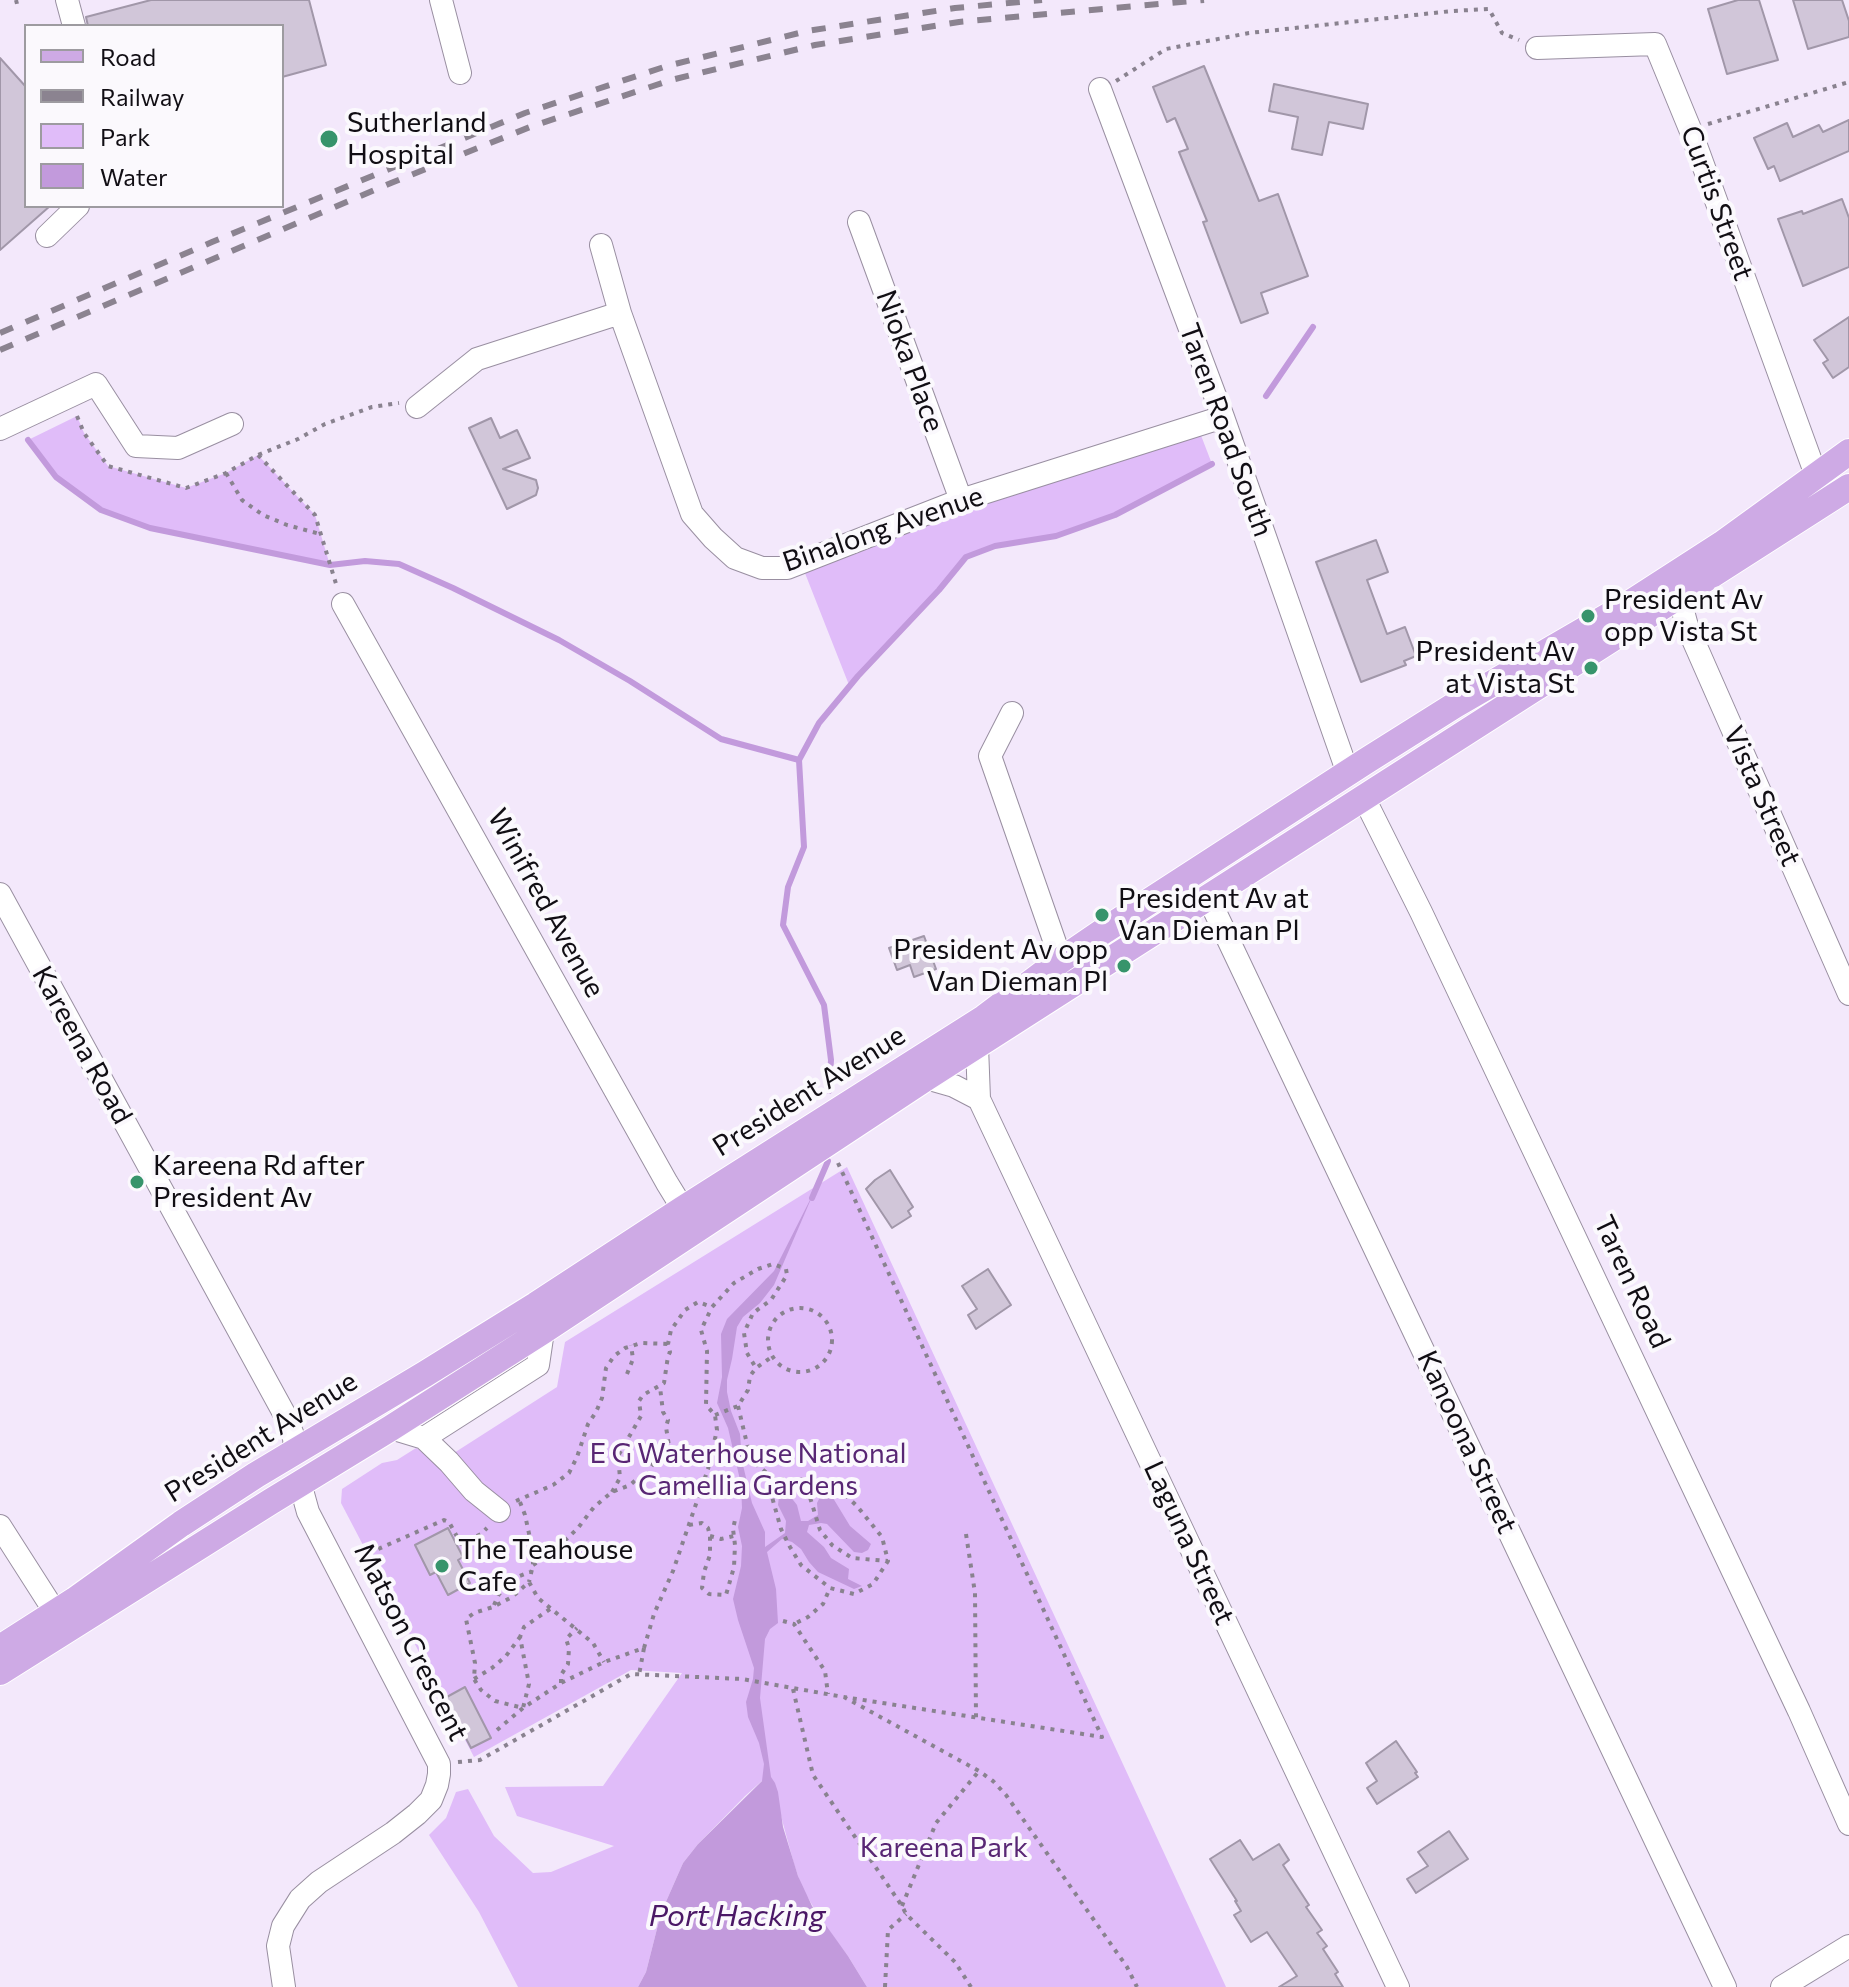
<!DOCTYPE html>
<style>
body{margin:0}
#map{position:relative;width:1849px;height:1987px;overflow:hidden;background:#f3e8fb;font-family:Commissioner,sans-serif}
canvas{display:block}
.legend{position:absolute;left:24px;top:24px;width:260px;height:184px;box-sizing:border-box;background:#fbf9fd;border:2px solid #9d9ba0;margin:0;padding:10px 14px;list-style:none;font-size:24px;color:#110e14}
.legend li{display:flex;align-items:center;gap:16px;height:40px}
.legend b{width:40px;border:2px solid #9d9ba0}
</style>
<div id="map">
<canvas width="1849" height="1987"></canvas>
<ul class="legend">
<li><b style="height:10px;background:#ceaae5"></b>Road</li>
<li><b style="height:10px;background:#8b8390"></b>Railway</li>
<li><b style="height:22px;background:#e0bcf9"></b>Park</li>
<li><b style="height:22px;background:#c29adc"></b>Water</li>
</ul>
</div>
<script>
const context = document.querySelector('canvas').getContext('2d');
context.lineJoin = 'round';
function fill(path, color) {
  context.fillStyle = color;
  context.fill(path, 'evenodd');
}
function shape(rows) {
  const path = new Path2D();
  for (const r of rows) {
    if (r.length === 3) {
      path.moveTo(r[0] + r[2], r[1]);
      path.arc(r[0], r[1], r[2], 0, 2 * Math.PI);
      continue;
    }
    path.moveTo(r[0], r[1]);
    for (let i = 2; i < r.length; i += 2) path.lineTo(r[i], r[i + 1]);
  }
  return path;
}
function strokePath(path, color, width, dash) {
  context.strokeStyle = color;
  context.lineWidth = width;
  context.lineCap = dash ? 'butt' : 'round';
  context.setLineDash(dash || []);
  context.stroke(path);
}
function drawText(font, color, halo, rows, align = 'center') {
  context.font = font + ' Commissioner,sans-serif';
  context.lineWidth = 8;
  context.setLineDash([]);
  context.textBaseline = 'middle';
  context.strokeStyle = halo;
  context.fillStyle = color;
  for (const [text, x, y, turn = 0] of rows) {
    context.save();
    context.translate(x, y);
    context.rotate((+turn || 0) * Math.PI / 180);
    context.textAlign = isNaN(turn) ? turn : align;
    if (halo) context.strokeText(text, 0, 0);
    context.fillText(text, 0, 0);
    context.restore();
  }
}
const green = shape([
 [77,416,84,433,108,466,186,488,226,473,258,455,315,515,329,562,315,561,150,528,101,510,56,477,28,440],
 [1197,425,1212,464,1115,515,1056,536,995,546,966,557,939,590,849,685,801,563],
 [847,1167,1226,1987,867,1987,848,1956,823,1923,802,1888,794,1864,781,1816,764,1779,745,1796,698,1844,683,1863,661,1913,646,1972,638,1987,518,1987,479,1912,429,1835,446,1818,456,1792,468,1789,494,1836,533,1873,551,1872,614,1846,517,1816,505,1787,603,1786,682,1673,631,1670,474,1757,341,1503,342,1489,382,1463,397,1460,416,1448,443,1460,557,1387,565,1342]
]);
const water = shape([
 [814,1192,774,1285,760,1303,743,1317,737,1327,732,1359,727,1380,727,1392,731,1411,740,1434,742,1461,752,1503,765,1532,765,1547,785,1533,786,1521,778,1505,779,1496,784,1493,790,1496,797,1505,801,1521,808,1521,818,1515,817,1503,820,1497,826,1495,833,1498,850,1526,871,1544,868,1550,862,1553,854,1552,827,1524,821,1523,809,1525,807,1532,824,1547,831,1558,849,1569,848,1579,862,1586,854,1589,818,1572,809,1562,801,1549,792,1542,782,1539,767,1552,776,1589,778,1623,770,1629,765,1639,760,1698,771,1777,775,1783,778,1792,783,1827,798,1876,812,1906,848,1956,867,1987,638,1987,646,1972,661,1913,683,1863,698,1844,762,1781,764,1764,759,1743,748,1717,746,1702,753,1679,754,1668,738,1620,733,1599,741,1566,742,1546,738,1527,742,1508,741,1484,728,1428,717,1403,722,1377,721,1334,727,1319,774,1271]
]);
const stream = shape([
 [1266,396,1313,327],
 [28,440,56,477,101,510,150,528,330,565,365,561,399,564,453,588,559,640,630,681,721,739,799,760],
 [829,1091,831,1060,824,1005,783,925,788,887,804,847,799,760,819,723,858,676,939,590,966,557,995,546,1056,536,1115,515,1212,464],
 [812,1198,828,1161]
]);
const building = shape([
 [151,0,309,0,326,65,282,77,282,26,88,26,86,17,151,0],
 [1738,0,1759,0,1778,60,1727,74,1708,9,1738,0],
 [1793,0,1842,0,1849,21,1849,37,1808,49,1793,0],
 [0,58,26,87,26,206,50,206,0,250,0,58],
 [1204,66,1259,201,1278,194,1308,276,1261,293,1268,313,1241,323,1203,222,1207,221,1179,152,1188,149,1175,118,1167,122,1153,87,1204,66],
 [1274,84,1368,104,1363,129,1329,122,1322,155,1292,149,1298,117,1269,111,1274,84],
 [1849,120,1849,151,1780,181,1774,166,1768,169,1754,138,1787,123,1793,137,1819,125,1823,132,1849,120],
 [1842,199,1849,218,1849,267,1803,286,1778,219,1802,211,1803,214,1842,199],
 [1849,317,1849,367,1833,378,1823,363,1828,360,1814,340,1849,317],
 [491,418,500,438,517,430,530,458,503,469,536,480,538,488,536,495,507,509,469,428,491,418],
 [1376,540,1388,572,1367,580,1387,634,1405,627,1416,656,1404,661,1406,665,1361,682,1316,562,1376,540],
 [924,936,936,969,914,977,910,965,897,970,889,948,924,936],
 [890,1170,913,1207,908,1211,911,1216,892,1228,866,1189,875,1180,890,1170],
 [988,1269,1011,1305,976,1329,968,1315,977,1309,962,1286,988,1269],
 [448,1528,463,1557,458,1560,470,1583,448,1595,436,1572,430,1575,415,1545,448,1528],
 [465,1687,491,1738,471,1748,445,1698,465,1687],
 [1396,1741,1417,1772,1415,1773,1418,1777,1377,1804,1367,1788,1377,1781,1366,1763,1396,1741],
 [1449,1831,1468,1859,1416,1893,1407,1879,1428,1866,1418,1852,1449,1831],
 [1240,1840,1253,1860,1279,1844,1289,1860,1283,1865,1309,1905,1306,1907,1322,1930,1317,1933,1327,1946,1323,1949,1338,1972,1335,1974,1343,1987,1279,1987,1297,1976,1267,1932,1251,1942,1234,1915,1241,1911,1235,1901,1237,1901,1210,1859,1240,1840]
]);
const path = shape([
 [16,0,18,8],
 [1116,81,1166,49,1249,33,1452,11,1489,9,1502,33,1519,40],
 [1708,124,1849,82],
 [77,416,84,433,108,466,186,488,226,473,258,455,298,439,325,424,372,407,399,403],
 [258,455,315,515,337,587],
 [226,473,242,500,263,515,287,525,320,534],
 [838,1163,1102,1737,844,1697],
 [800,1340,32],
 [627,1374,633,1359,631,1345],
 [738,1406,748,1448,756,1464,774,1479,820,1480,839,1489,857,1506,882,1537,888,1561,873,1584,854,1594,830,1588,823,1604,808,1617,794,1624],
 [715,1415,738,1406,748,1390,750,1376,756,1368,773,1356],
 [774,1479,772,1497,781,1529,790,1547,801,1565,830,1588],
 [802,1480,808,1491,820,1530,832,1545,852,1558,888,1561],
 [612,1492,620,1478,618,1456,641,1416,639,1401,643,1395,664,1383,668,1356,670,1352,668,1344,671,1330,685,1310,698,1302,712,1307,734,1283,758,1269,773,1264,786,1269,787,1275,771,1300,753,1313,744,1333,747,1353,756,1368],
 [516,1501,553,1485,569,1473,577,1457,588,1424,596,1412,602,1398,606,1368,614,1356,625,1348,641,1343,668,1344],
 [520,1502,525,1515,533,1552,533,1565,529,1582],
 [689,1525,702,1523,708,1528,710,1536,710,1555,704,1572,702,1588,709,1594,726,1595,734,1567,735,1545,733,1529,735,1520],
 [966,1534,975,1593,976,1718],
 [710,1536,721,1539,734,1536],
 [360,1557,444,1520,449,1522,461,1544,481,1534,487,1528],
 [533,1565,554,1551,578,1528,594,1507,612,1492,630,1485,638,1478,647,1478,651,1467,657,1458,665,1453,669,1446,666,1427,668,1420,663,1412,660,1387],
 [494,1605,499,1594,517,1577,530,1572],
 [550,1609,524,1627,520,1637,529,1684,523,1708,495,1701,481,1690,474,1679,475,1663,466,1619,474,1613,493,1607,512,1597,529,1582,538,1598,593,1643,604,1662],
 [783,1621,794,1624,825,1671,828,1694],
 [644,1648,654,1614,673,1571,708,1469,717,1430,715,1415,706,1405,707,1351,701,1330,712,1307],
 [474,1679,492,1668,506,1656,520,1637],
 [561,1683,561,1675,568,1664,569,1648,566,1639,577,1628],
 [793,1689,813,1775,902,1906,906,1914,955,1962,971,1987],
 [497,1730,523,1708,561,1683,604,1662,644,1648,639,1675],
 [458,1762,480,1760,631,1674,742,1679,844,1697,979,1771,993,1781,1006,1795,1127,1967,1137,1987],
 [902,1906,936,1823,979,1771],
 [885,1987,888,1930,906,1914]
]);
const minor = shape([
 [67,0,74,26],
 [441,0,460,73],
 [1537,48,1655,44,1690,129,1816,475],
 [1100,89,1223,417,1344,762,1349,772],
 [859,222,961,500],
 [47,236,78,206],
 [601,245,620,313,692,514,713,538,735,558,762,568,787,568,961,500,1223,417],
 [417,407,477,359,620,313],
 [0,429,96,384,136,446,178,448,232,424],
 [1679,596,1687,626,1849,994],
 [343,604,667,1183,683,1209],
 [1012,713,990,756,1061,960],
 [1364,798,1421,912,1799,1711,1849,1824],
 [0,894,286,1417,294,1438,295,1451],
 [1208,897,1725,1987],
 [977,1046,979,1099,1398,1987],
 [926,1078,954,1086,979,1099],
 [391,1428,424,1438,538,1365,543,1331],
 [424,1438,449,1462,474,1491,499,1511],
 [0,1526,55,1612],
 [284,1987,278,1946,283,1926,300,1899,319,1882,393,1833,417,1814,431,1800,437,1785,439,1774,439,1764,308,1512,300,1483],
 [1782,1987,1849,1946]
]);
const major = shape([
 [0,1648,75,1600,181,1524,256,1475,425,1374,536,1305,683,1209,984,1018,1061,960,1105,930,1366,761,1455,705,1629,604,1722,544,1849,452],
 [0,1672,270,1502,391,1428,543,1331,926,1078,1849,487]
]);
const rail = shape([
 [0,333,212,242,525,113,667,66,807,31,955,8,1042,0],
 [0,350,391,183,530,127,671,80,815,45,959,22,1204,0]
]);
const markers = [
 [329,139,10,"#37946b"],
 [1588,616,8,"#37946b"],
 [1591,668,8,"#37946b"],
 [1102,915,8,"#37946b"],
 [1124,966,8,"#37946b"],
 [137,1182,8,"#37946b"],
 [442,1566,8,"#37946b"]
];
const poiNames = [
 ["Sutherland",347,123],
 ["Hospital",347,155],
 ["President Av",1604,600],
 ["opp Vista St",1604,632],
 ["President Av",1575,652,"right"],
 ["at Vista St",1575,684,"right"],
 ["President Av at",1118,899],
 ["Van Dieman Pl",1118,931],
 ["President Av opp",1108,950,"right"],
 ["Van Dieman Pl",1108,982,"right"],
 ["Kareena Rd after",153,1166],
 ["President Av",153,1198],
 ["The Teahouse",458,1550],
 ["Cafe",458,1582]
];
const streetNames = [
 ["Curtis Street",1717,203,70],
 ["Nioka Place",910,361,70],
 ["Taren Road South",1226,430,70],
 ["Binalong Avenue",883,529,-19],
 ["Vista Street",1762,796,66],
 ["Winifred Avenue",546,903,61],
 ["Kareena Road",82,1045,61],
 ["President Avenue",809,1091,-32],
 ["Taren Road",1632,1282,65],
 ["President Avenue",261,1437,-32],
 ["Kanoona Street",1467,1442,65],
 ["Laguna Street",1189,1543,65],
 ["Matson Crescent",411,1642,63]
];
const parkNames = [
 ["E G Waterhouse National",748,1454],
 ["Camellia Gardens",748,1486],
 ["Kareena Park",944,1848]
];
const waterNames = [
 ["Port Hacking",737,1916]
];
fill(green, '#e0bcf9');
fill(water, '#c29adc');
strokePath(stream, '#c29adc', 6);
fill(building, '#d1c6d9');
strokePath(building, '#a197a9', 2);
strokePath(minor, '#998fa1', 24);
strokePath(major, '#fff', 28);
strokePath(path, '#89828f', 4, [4, 6]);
strokePath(minor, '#fff', 22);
strokePath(major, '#ceaae5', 26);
strokePath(rail, '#8b8390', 6, [14, 14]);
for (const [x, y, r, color] of markers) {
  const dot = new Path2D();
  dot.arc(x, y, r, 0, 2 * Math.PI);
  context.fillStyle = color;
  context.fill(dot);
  strokePath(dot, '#fbf9fd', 3);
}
drawText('28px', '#110e14', '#fbf9fd', poiNames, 'left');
drawText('28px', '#110e14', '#fbf9fd', streetNames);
drawText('28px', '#582674', '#fbf9fd', parkNames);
drawText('italic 30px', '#4b1866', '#fbf9fd', waterNames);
</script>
